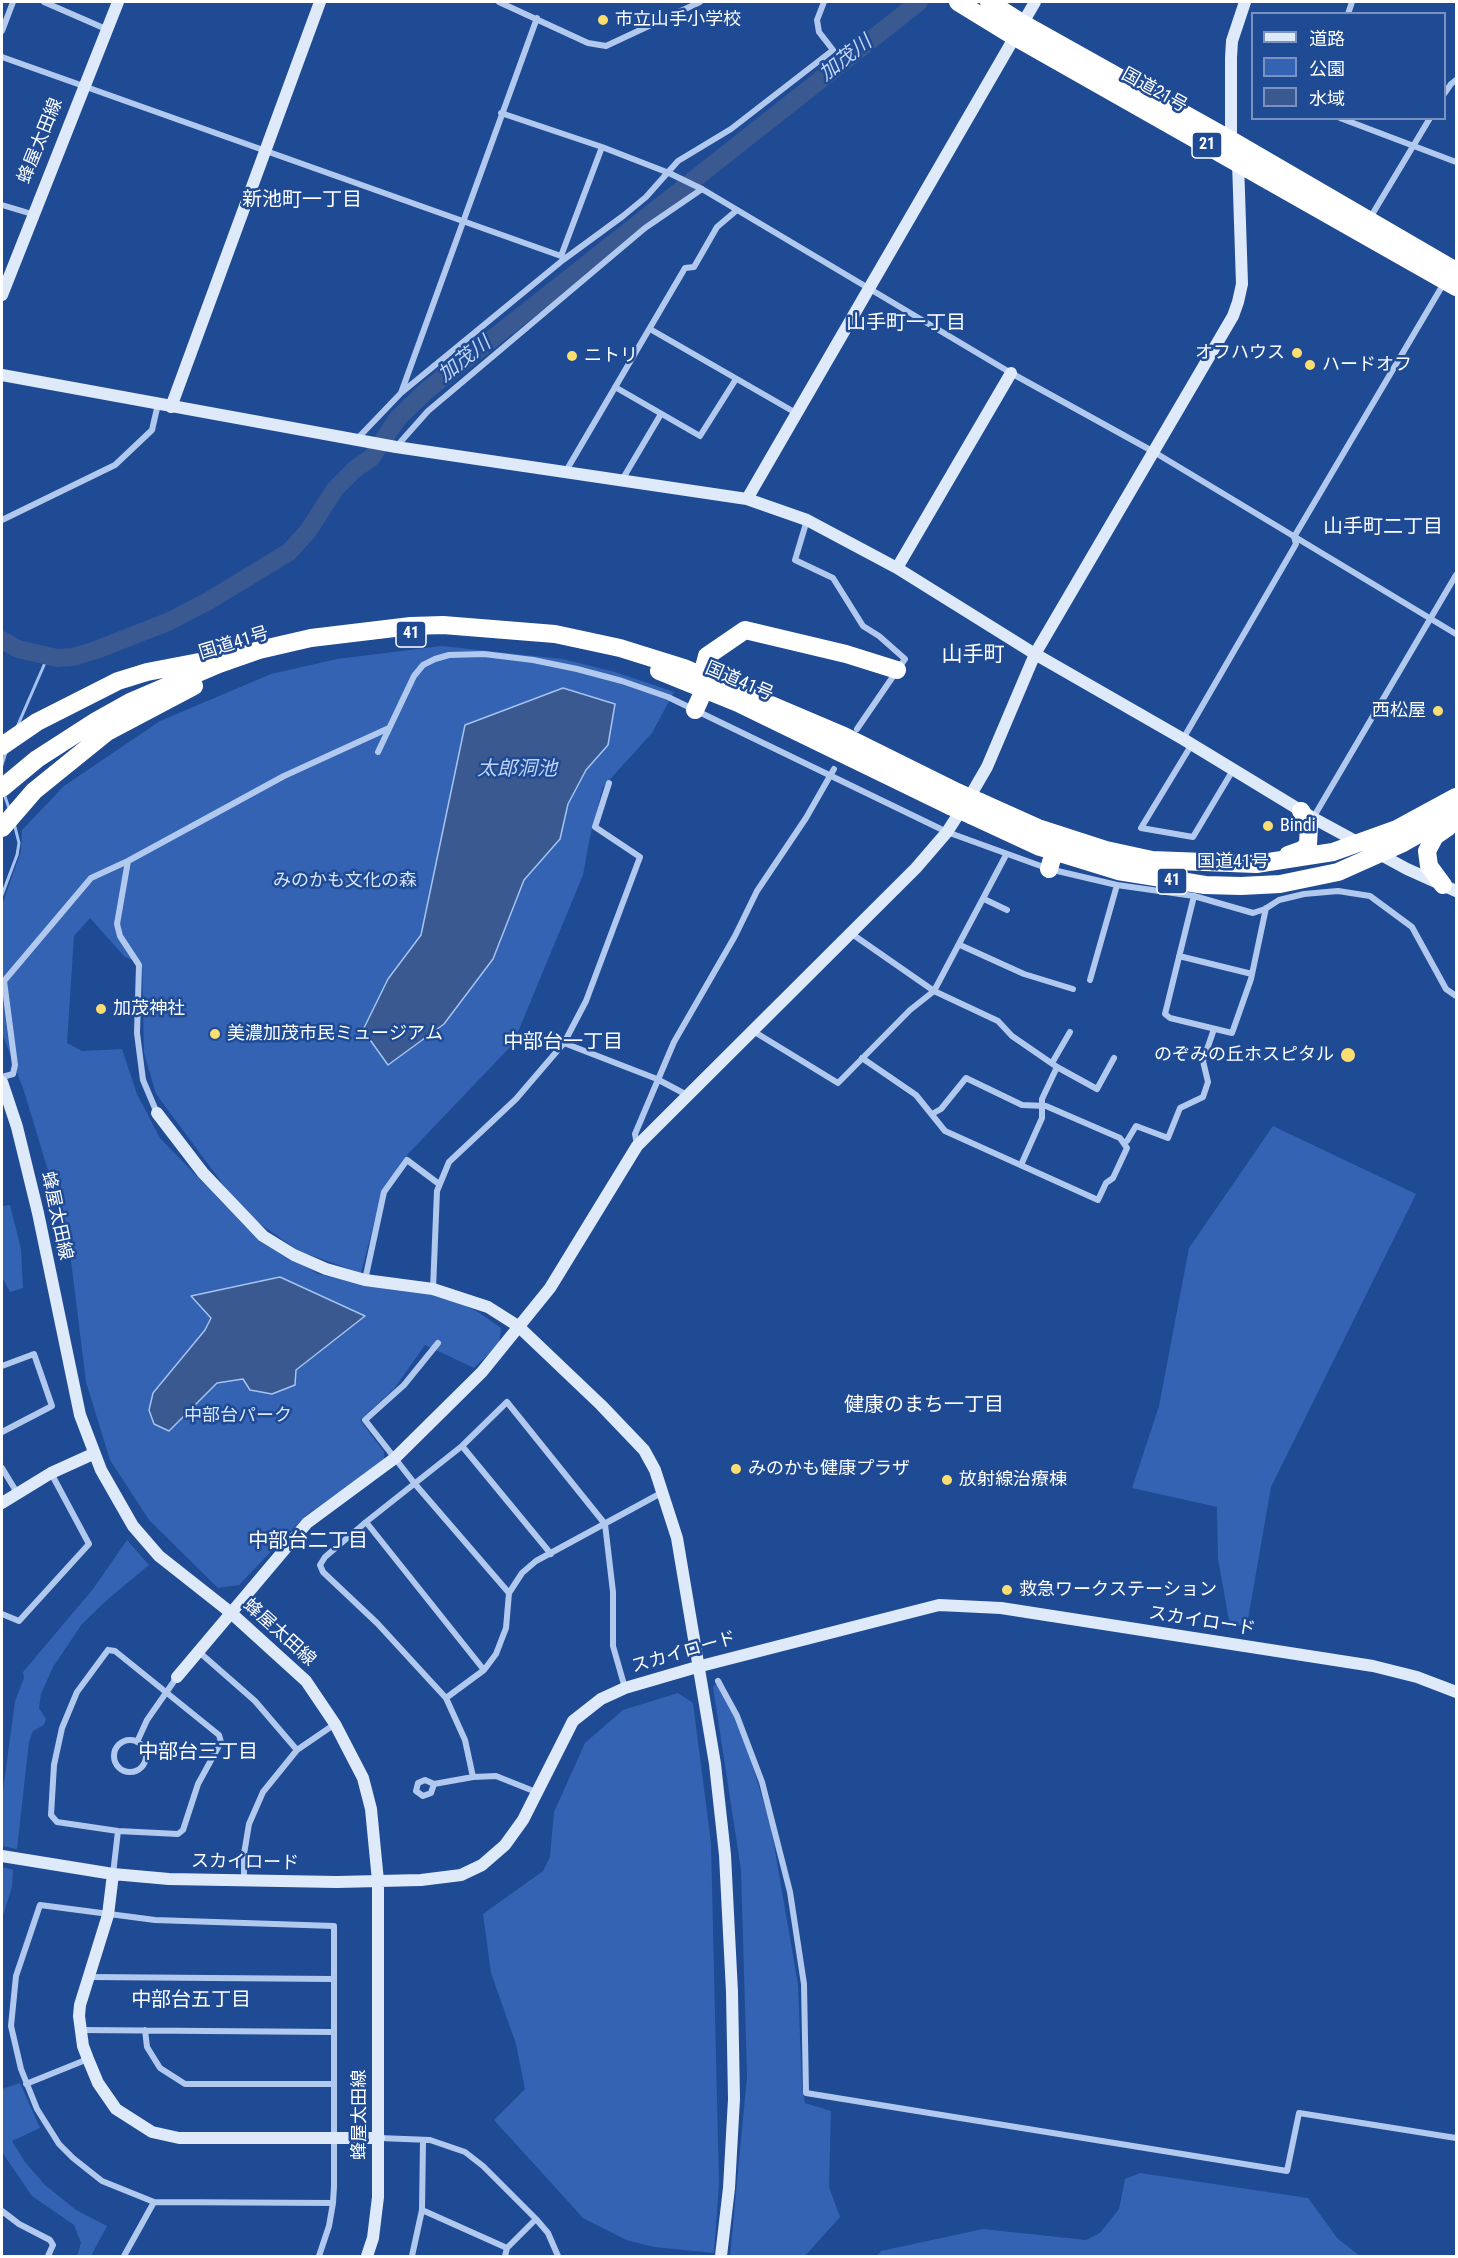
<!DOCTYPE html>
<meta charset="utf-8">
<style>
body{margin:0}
#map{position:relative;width:1458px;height:2258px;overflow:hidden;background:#1f4a94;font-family:"Roboto Condensed","Noto Sans JP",sans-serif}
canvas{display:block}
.frame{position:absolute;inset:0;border:3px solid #fff;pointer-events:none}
.legend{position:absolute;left:1251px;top:12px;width:195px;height:108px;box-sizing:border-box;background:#1f4a94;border:2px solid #7992bf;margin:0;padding:8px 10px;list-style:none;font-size:18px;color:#fff}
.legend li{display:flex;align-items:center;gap:12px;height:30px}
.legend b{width:30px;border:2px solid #7992bf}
</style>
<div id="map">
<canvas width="1458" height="2258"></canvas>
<div class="frame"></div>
<ul class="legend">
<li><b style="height:8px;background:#dee9fa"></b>道路</li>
<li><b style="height:16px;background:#3363b2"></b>公園</li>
<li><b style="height:16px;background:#3a5990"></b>水域</li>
</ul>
</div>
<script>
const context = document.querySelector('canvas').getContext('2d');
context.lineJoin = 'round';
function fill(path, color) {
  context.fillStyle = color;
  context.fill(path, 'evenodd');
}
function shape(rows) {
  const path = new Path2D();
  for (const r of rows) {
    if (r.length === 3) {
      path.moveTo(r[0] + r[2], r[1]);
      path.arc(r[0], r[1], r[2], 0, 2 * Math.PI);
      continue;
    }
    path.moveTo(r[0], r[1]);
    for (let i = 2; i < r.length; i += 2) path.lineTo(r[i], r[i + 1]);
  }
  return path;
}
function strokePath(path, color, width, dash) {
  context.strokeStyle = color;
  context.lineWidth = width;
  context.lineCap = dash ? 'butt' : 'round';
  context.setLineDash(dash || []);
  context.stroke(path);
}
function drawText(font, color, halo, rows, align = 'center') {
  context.font = font + ' "Roboto Condensed","Noto Sans JP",sans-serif';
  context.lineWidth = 5;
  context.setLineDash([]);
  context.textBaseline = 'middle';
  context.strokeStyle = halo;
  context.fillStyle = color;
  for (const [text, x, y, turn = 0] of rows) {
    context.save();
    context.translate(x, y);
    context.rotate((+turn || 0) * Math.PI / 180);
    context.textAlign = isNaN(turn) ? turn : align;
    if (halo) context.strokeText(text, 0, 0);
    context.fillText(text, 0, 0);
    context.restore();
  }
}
const green = shape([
 [442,646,563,659,615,672,674,692,652,733,603,787,590,837,583,875,513,1044,408,1154,382,1192,361,1273,299,1251,253,1219,225,1187,156,1094,144,1053,142,963,125,957,90,918,74,936,67,1043,82,1051,122,1049,137,1094,160,1138,246,1227,273,1247,318,1274,351,1282,414,1290,454,1300,478,1312,501,1328,499,1344,474,1368,425,1345,394,1389,360,1420,384,1452,384,1461,305,1516,239,1585,218,1588,149,1520,110,1460,86,1382,68,1237,24,1091,2,1033,2,905,21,851,22,830,64,786,160,721,271,674,337,659],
 [1273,1126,1416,1194,1271,1487,1247,1625,1230,1626,1218,1559,1217,1507,1132,1488,1159,1406,1189,1248],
 [10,1205,21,1249,23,1288,10,1292,2,1277,2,1206],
 [127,1540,149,1565,108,1599,82,1624,53,1667,41,1694,39,1708,46,1719,44,1725,33,1731,29,1742,17,1849,2,1846,2,1798,15,1701,24,1678,23,1672,93,1589],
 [721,1679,747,1747,771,1827,798,1985,802,2088,805,2103,831,2111,829,2187,840,2217,805,2256,730,2256,747,2076,741,1870,713,1687],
 [678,1693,693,1703,711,1843,719,2184,714,2253,654,2247,626,2240,583,2218,494,2120,525,2089,516,2044,491,1973,483,1914,543,1871,550,1857,554,1812,585,1743,623,1710],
 [2,1867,13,1870,12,1887,2,1919],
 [20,2083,40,2128,12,2141,25,2162,45,2185,76,2210,107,2226,91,2256,77,2256,81,2243,74,2225,32,2196,2,2152,2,2089],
 [1140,2173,1308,2198,1338,2239,1360,2256,877,2256,881,2251,983,2229,1086,2240,1100,2233,1119,2209,1125,2179]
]);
const water = shape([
 [563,688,615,704,608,745,586,770,568,804,560,839,524,880,493,959,444,1024,388,1065,363,1030,388,979,421,935,465,725,563,688],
 [280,1277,365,1316,296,1370,295,1385,272,1394,250,1390,243,1379,217,1383,169,1431,154,1424,149,1410,153,1393,205,1330,211,1318,191,1296,280,1277]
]);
const stream = shape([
 [17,727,48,656],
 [2,765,6,752],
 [4,794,9,808],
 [2,895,17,855,19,843,14,823]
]);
const river = shape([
 [2,640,18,649,57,658,73,657,96,650,170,621,210,600,289,552,308,531,335,489,355,469,371,458,398,418,426,391,919,2]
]);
const street = shape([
 [44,2,106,29],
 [499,2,588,43,606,46,700,2],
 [1348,14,1352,2],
 [2,31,13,2],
 [2,57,561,256,602,147],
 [1444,94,1451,84,1456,80],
 [501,113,602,147,669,173,702,189,1011,373,1154,452,1456,634],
 [1340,118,1456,162],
 [2,205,32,214],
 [1370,218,1430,118],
 [650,329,796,413],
 [615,387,700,436,736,379],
 [401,393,537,18],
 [356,440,401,393,563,260,623,216,646,197,678,161,731,129,833,50,819,32,817,20,824,2],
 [396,447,428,411,645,228,702,189],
 [566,471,685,268,694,267,717,227,737,210],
 [622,480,661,414],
 [2,520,115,465,152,430,158,404],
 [807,520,795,560,833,578,863,626,879,636,905,659,857,729],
 [1183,739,1296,544,1294,537,1444,283],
 [1192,744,1141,828,1193,837,1233,770],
 [378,752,414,676,423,665,435,659,449,655,484,654,533,660,577,669,622,681,668,697,947,832,1049,869,1117,885,1194,896,1253,913,1265,909,1279,900,1304,894,1338,891,1370,896,1412,927,1446,989,1456,996],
 [1313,818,1456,575],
 [128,861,117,924,120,936,139,965,137,1033,143,1080,157,1113],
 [1194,896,1165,1014,1170,1018,1232,1033,1251,979,1266,908],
 [984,899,1007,910],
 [852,934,934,991,998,1021,1012,1036,1057,1067,1097,1089,1114,1058],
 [960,945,1024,974,1073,989],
 [1179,956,1252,974],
 [1090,980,1117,885],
 [753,1031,838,1083,910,1010,934,991,1006,855],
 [564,1043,657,1079,687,1095],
 [862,1058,916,1095,945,1131,1098,1200,1106,1183,1113,1178,1127,1148,1120,1138,1046,1106,1022,1105,966,1078,941,1109,932,1114],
 [1052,1063,1070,1032],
 [2,1077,13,1074,15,1065,4,981,91,878,128,861,284,776,389,728],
 [1124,1142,1127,1141,1136,1126,1168,1138,1180,1108,1203,1097,1208,1082,1203,1061,1214,1029],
 [637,1145,635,1134,674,1042,735,936,757,891,806,818,834,769],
 [1021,1165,1042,1118,1042,1099,1057,1067],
 [365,1280,384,1192,407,1160,439,1184],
 [433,1289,437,1191,449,1162,516,1099,564,1043,586,1001,640,857,595,827,609,783],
 [438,1343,404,1385,365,1420,415,1484,509,1593],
 [2,1366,34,1354,52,1406,2,1432],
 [462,1446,551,1554],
 [2,1468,16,1491],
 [366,1522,484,1670],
 [2,1614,19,1621,89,1544,51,1473],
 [108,1650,115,1651,219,1735,221,1742,198,1784,183,1830,178,1834,118,1831,57,1822,51,1815,54,1765,62,1728,77,1692,108,1650],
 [198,1651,255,1701,297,1750],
 [718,1681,737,1716,762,1782,790,1892,804,1984,806,2093,1287,2171,1299,2113,1456,2138],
 [446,1698,484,1670,496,1654,506,1628,509,1593,522,1573,536,1561,663,1492],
 [130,1756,16],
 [137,1742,147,1720,177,1677],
 [473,1777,465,1740,446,1698,377,1623,323,1572,320,1565,325,1557,366,1522,462,1446,507,1402,605,1524,613,1592,613,1646,625,1688],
 [434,1784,425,1780,418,1783,416,1791,423,1796,431,1793,434,1784,473,1777,496,1776,536,1792],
 [113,1874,118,1831],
 [244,1881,244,1854,249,1824,263,1792,297,1750,335,1724],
 [89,1977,334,1979],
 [80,2030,334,2032],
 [145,2030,147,2047,160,2068,185,2084,334,2084],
 [26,2084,88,2059],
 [379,2138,430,2140,465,2152,483,2166,536,2219,548,2233,558,2256],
 [422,2210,507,2248],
 [2,2211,19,2224,50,2240,53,2245,48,2256],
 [124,2256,154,2202],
 [319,2256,329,2226,333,2203,334,2186,334,1926,155,1920,40,1905,16,1976,11,2026,21,2069,37,2109,59,2144,73,2158,102,2181,154,2202,333,2203],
 [412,2256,422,2210,423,2141],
 [505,2256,507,2248,536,2219]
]);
const secondary = shape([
 [2,295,118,2],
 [2,375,396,447,747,499,807,520,897,568,1035,654,1183,739,1313,818,1407,869,1456,891],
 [171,407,320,2],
 [747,499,1035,2],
 [897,568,1011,373],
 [2,1082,17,1127,38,1213,80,1415,101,1470,133,1526,159,1556,230,1612,306,1681,335,1724,363,1778,371,1809,378,1881,378,2197,373,2238,367,2256],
 [157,1113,203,1173,263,1236,294,1255,326,1269,365,1280,433,1289,488,1307,518,1326,601,1405,644,1450,655,1470,677,1538,715,1764,725,1855,732,1992,734,2099,729,2188,721,2256],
 [2,1503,51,1473,93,1454],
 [177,1677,307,1523,395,1458,482,1372,550,1288,637,1146,916,868,947,832,969,798,987,767,1035,654,1233,316,1238,302,1242,284,1238,162,1231,140,1231,58,1232,41,1245,2],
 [2,1856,113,1874,169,1879,337,1882,421,1880,461,1875,482,1865,505,1845,523,1820,573,1721,601,1699,625,1688,697,1667,939,1605,1001,1608,1373,1666,1417,1677,1456,1692],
 [113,1874,108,1915,80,2005,79,2016,83,2046,88,2059,98,2083,116,2109,152,2132,179,2138,379,2138]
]);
const highway = shape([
 [958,2,1015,37,1456,287],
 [989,2,1022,23,1231,140,1456,271],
 [659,671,738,703,950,806],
 [702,675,707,656,745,630,846,654,897,670],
 [695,710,704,690],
 [2,746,37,722,118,681,147,672,199,662],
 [2,788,37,759,96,721,130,702,219,664,259,650,311,638,411,626,443,625,555,634,620,648,684,668,844,736,959,793],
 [980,802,1038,828,1106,850,1152,860,1256,864,1333,852,1397,829,1456,797],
 [971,815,1040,847,1118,871,1205,885,1241,886,1280,884,1338,872,1403,843,1456,813],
 [2,828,34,791,107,732,194,686],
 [1288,855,1302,850,1308,845,1309,825,1301,811],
 [1049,869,1054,852],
 [1443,885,1429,866,1427,851,1435,836,1448,827]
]);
const highwayBridge = shape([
 [959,793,980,802],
 [950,806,971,815]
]);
const markers = [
 [603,20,6,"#fcdd71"],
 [1297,353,6,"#fcdd71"],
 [572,356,6,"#fcdd71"],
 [1310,365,6,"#fcdd71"],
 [1438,711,6,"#fcdd71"],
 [1268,826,6,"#fcdd71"],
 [101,1009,6,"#fcdd71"],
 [215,1034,6,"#fcdd71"],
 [1348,1055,8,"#fcdd71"],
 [736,1469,6,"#fcdd71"],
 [947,1480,6,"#fcdd71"],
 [1007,1590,6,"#fcdd71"]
];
const shields = [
 [1207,145,30],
 [411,634,30],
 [1172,881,30]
];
const shieldNames = [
 ["21",1207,145],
 ["41",411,634],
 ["41",1172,881]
];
const poiNames = [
 ["市立山手小学校",615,20],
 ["オフハウス",1285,353,"right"],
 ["ニトリ",584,356],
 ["ハードオフ",1322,365],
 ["西松屋",1426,711,"right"],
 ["Bindi",1280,826],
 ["加茂神社",113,1009],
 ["美濃加茂市民ミュージアム",227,1034],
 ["のぞみの丘ホスピタル",1334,1055,"right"],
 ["みのかも健康プラザ",748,1469],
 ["放射線治療棟",959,1480],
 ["救急ワークステーション",1019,1590]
];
const streetNames = [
 ["国道21号",1154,91,29],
 ["蜂屋太田線",41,141,-68],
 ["国道41号",234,644,-17],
 ["国道41号",739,682,23],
 ["国道41号",1233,862],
 ["蜂屋太田線",56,1216,78],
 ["スカイロード",1202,1622,9],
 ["蜂屋太田線",279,1633,42],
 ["スカイロード",684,1653,-16],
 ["スカイロード",245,1863,1],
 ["蜂屋太田線",360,2115,-90]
];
const parkNames = [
 ["みのかも文化の森",345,881],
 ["中部台パーク",238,1416]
];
const waterNames = [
 ["加茂川",846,59,-38],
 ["加茂川",465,360,-38],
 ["太郎洞池",517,770]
];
const neighbourhoodNames = [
 ["新池町一丁目",302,201],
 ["山手町一丁目",906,324],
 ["山手町二丁目",1383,528],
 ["中部台一丁目",563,1043],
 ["健康のまち一丁目",924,1406],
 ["中部台二丁目",308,1542],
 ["中部台三丁目",198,1753],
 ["中部台五丁目",191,2001]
];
const quarterNames = [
 ["山手町",973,656]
];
fill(green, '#3363b2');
fill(water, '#3a5990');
strokePath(water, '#a5c3f0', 1.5);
strokePath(stream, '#a5c3f0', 3);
strokePath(river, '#3a5990', 18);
strokePath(street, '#b1c9ee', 6);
strokePath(secondary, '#dee9fa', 12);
strokePath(highway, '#fff', 18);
strokePath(highwayBridge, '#fff', 18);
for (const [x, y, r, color] of markers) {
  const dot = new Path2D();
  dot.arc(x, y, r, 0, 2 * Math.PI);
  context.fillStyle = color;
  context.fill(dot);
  strokePath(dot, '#1f4a94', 2);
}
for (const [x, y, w] of shields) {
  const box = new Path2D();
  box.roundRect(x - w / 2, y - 13, w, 26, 4.5);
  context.fillStyle = '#1f4a94';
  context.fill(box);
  strokePath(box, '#fff', 1.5);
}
drawText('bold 16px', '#fff', null, shieldNames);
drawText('18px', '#fff', '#1f4a94', poiNames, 'left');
drawText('18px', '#fff', '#1f4a94', streetNames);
drawText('18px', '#d8e5fa', '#1f4a94', parkNames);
drawText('italic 20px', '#bed3f5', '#1f4a94', waterNames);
drawText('20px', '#fff', '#1f4a94', neighbourhoodNames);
drawText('21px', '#fff', '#1f4a94', quarterNames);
</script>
